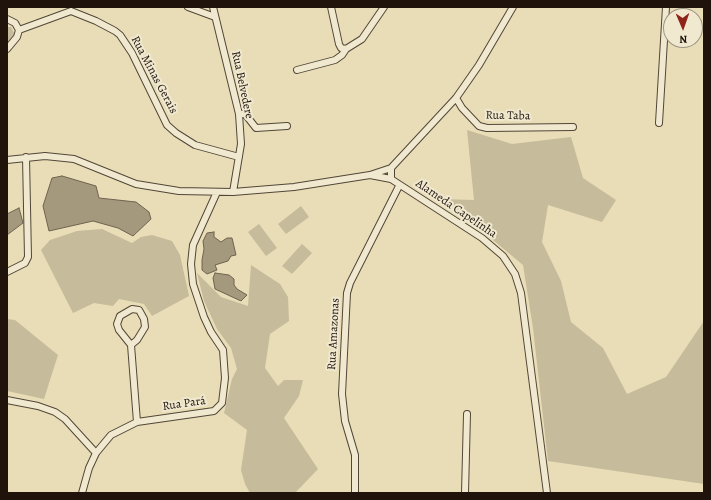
<!DOCTYPE html>
<meta charset="utf-8">
<style>
body{margin:0}
#map{position:relative;width:711px;height:500px;overflow:hidden;background:#e8ddb7;font-family:Alegreya,serif}
canvas{display:block}
.frame{position:absolute;inset:0;border:8px solid #20130c;pointer-events:none}
.north{position:absolute;left:663px;top:8px;width:40px;height:40px;box-sizing:border-box;background:#f0e9d0;border:1px solid #9d9382;border-radius:50%;rotate:178deg;font-size:11px;font-weight:700;line-height:16px;text-align:center;color:#20130c}
.north::after{content:'';display:block;margin:auto;width:14px;height:18px;background:#8f2418;clip-path:polygon(50% 0,100% 100%,50% 72%,0 100%)}
</style>
<div id="map">
<canvas width="711" height="500"></canvas>
<div class="frame"></div>
<div class="north">N</div>
</div>
<script>
const context = document.querySelector('canvas').getContext('2d');
context.lineJoin = 'round';
function fill(path, color) {
  context.fillStyle = color;
  context.fill(path, 'evenodd');
}
function shape(rows) {
  const path = new Path2D();
  for (const r of rows) {
    path.moveTo(r[0], r[1]);
    for (let i = 2; i < r.length; i += 2) path.lineTo(r[i], r[i + 1]);
  }
  return path;
}
function strokePath(path, color, width, dash) {
  context.strokeStyle = color;
  context.lineWidth = width;
  context.lineCap = dash ? 'butt' : 'round';
  context.setLineDash(dash || []);
  context.stroke(path);
}
function drawText(font, color, halo, rows, align = 'center') {
  context.font = font + ' Alegreya,serif';
  context.lineWidth = 4;
  context.setLineDash([]);
  context.textBaseline = 'middle';
  context.strokeStyle = halo;
  context.fillStyle = color;
  for (const [text, x, y, turn = 0] of rows) {
    context.save();
    context.translate(x, y);
    context.rotate((+turn || 0) * Math.PI / 180);
    context.textAlign = isNaN(turn) ? turn : align;
    if (halo) context.strokeText(text, 0, 0);
    context.fillText(text, 0, 0);
    context.restore();
  }
}
const green = shape([
 [7,27,11,27,14,33,7,50],
 [467,130,512,144,571,137,583,178,616,200,602,222,548,205,542,242,561,281,571,322,603,348,627,394,666,377,704,321,704,484,548,461,533,328,523,265,481,230,438,199,474,200],
 [301,206,309,217,286,234,278,224],
 [259,224,277,248,266,256,248,232],
 [102,229,132,243,141,237,152,235,172,241,180,255,189,296,152,316,144,304,119,299,113,306,94,303,73,313,41,250,50,240,77,231],
 [302,244,312,253,292,274,282,266],
 [251,265,280,284,288,297,289,321,270,334,265,368,278,386,284,380,303,380,299,396,284,418,318,469,295,493,250,493,245,484,241,470,247,430,224,413,232,379,237,369,231,348,217,329,204,301,197,273,221,297,248,306],
 [7,319,15,320,58,355,44,399,7,391]
]);
const water = shape([
 [62,176,96,186,99,198,136,202,149,212,151,219,133,236,118,228,93,221,49,231,43,206,52,178,62,176],
 [19,208,23,223,7,235,7,214,19,208],
 [214,232,214,237,221,242,227,238,232,238,236,255,231,256,228,261,215,265,217,270,207,274,202,270,202,260,204,249,203,241,207,233,214,232],
 [215,273,229,275,234,279,234,285,237,289,247,295,241,301,215,289,213,278,215,273]
]);
const minor = shape([
 [188,7,215,17],
 [213,7,239,114,241,144,233,192],
 [331,7,339,44,341,48,346,49,362,39,384,7],
 [513,7,479,65,456,98,391,168,391,179,482,238,503,256,515,274,521,293,547,493],
 [71,11,96,21,115,31,120,35,132,53,167,125,176,133,195,145,239,157],
 [7,19,15,23,19,30,17,37,7,49],
 [19,30,71,11],
 [297,70,335,60,342,55,346,49],
 [456,98,462,108,479,126,487,128,573,127],
 [239,114,245,114,256,128,287,126],
 [659,123,666,7],
 [7,160,45,156,74,159,136,184,179,191,233,192,294,187,370,175],
 [391,179,370,175,391,168],
 [7,272,25,263,28,257,26,157],
 [131,345,137,340,145,327,144,319,139,310,132,309,120,316,117,324,119,330,131,345,137,422],
 [7,400,38,406,55,412,65,419,96,453],
 [82,493,89,468,96,453,111,435,137,422,214,411,222,403,225,378,223,350,211,332,204,317,193,284,191,264,193,245,217,192],
 [355,493,355,455,345,421,342,394,347,293,350,283,399,186],
 [465,493,467,414]
]);
const streetNames = [
 ["Rua Minas Gerais",154,75,62],
 ["Rua Belvedere",242,85,78],
 ["Rua Taba",508,116,1],
 ["Alameda Capelinha",456,209,34],
 ["Rua Amazonas",334,334,-87],
 ["Rua Pará",184,404,-8]
];
fill(green, '#c6bb9a');
fill(water, '#a4987d');
strokePath(water, '#6f6350', 1);
strokePath(minor, '#524637', 8);
strokePath(minor, '#f0e9d0', 6);
drawText('12px', '#20130c', '#f0e9d0', streetNames);
</script>
